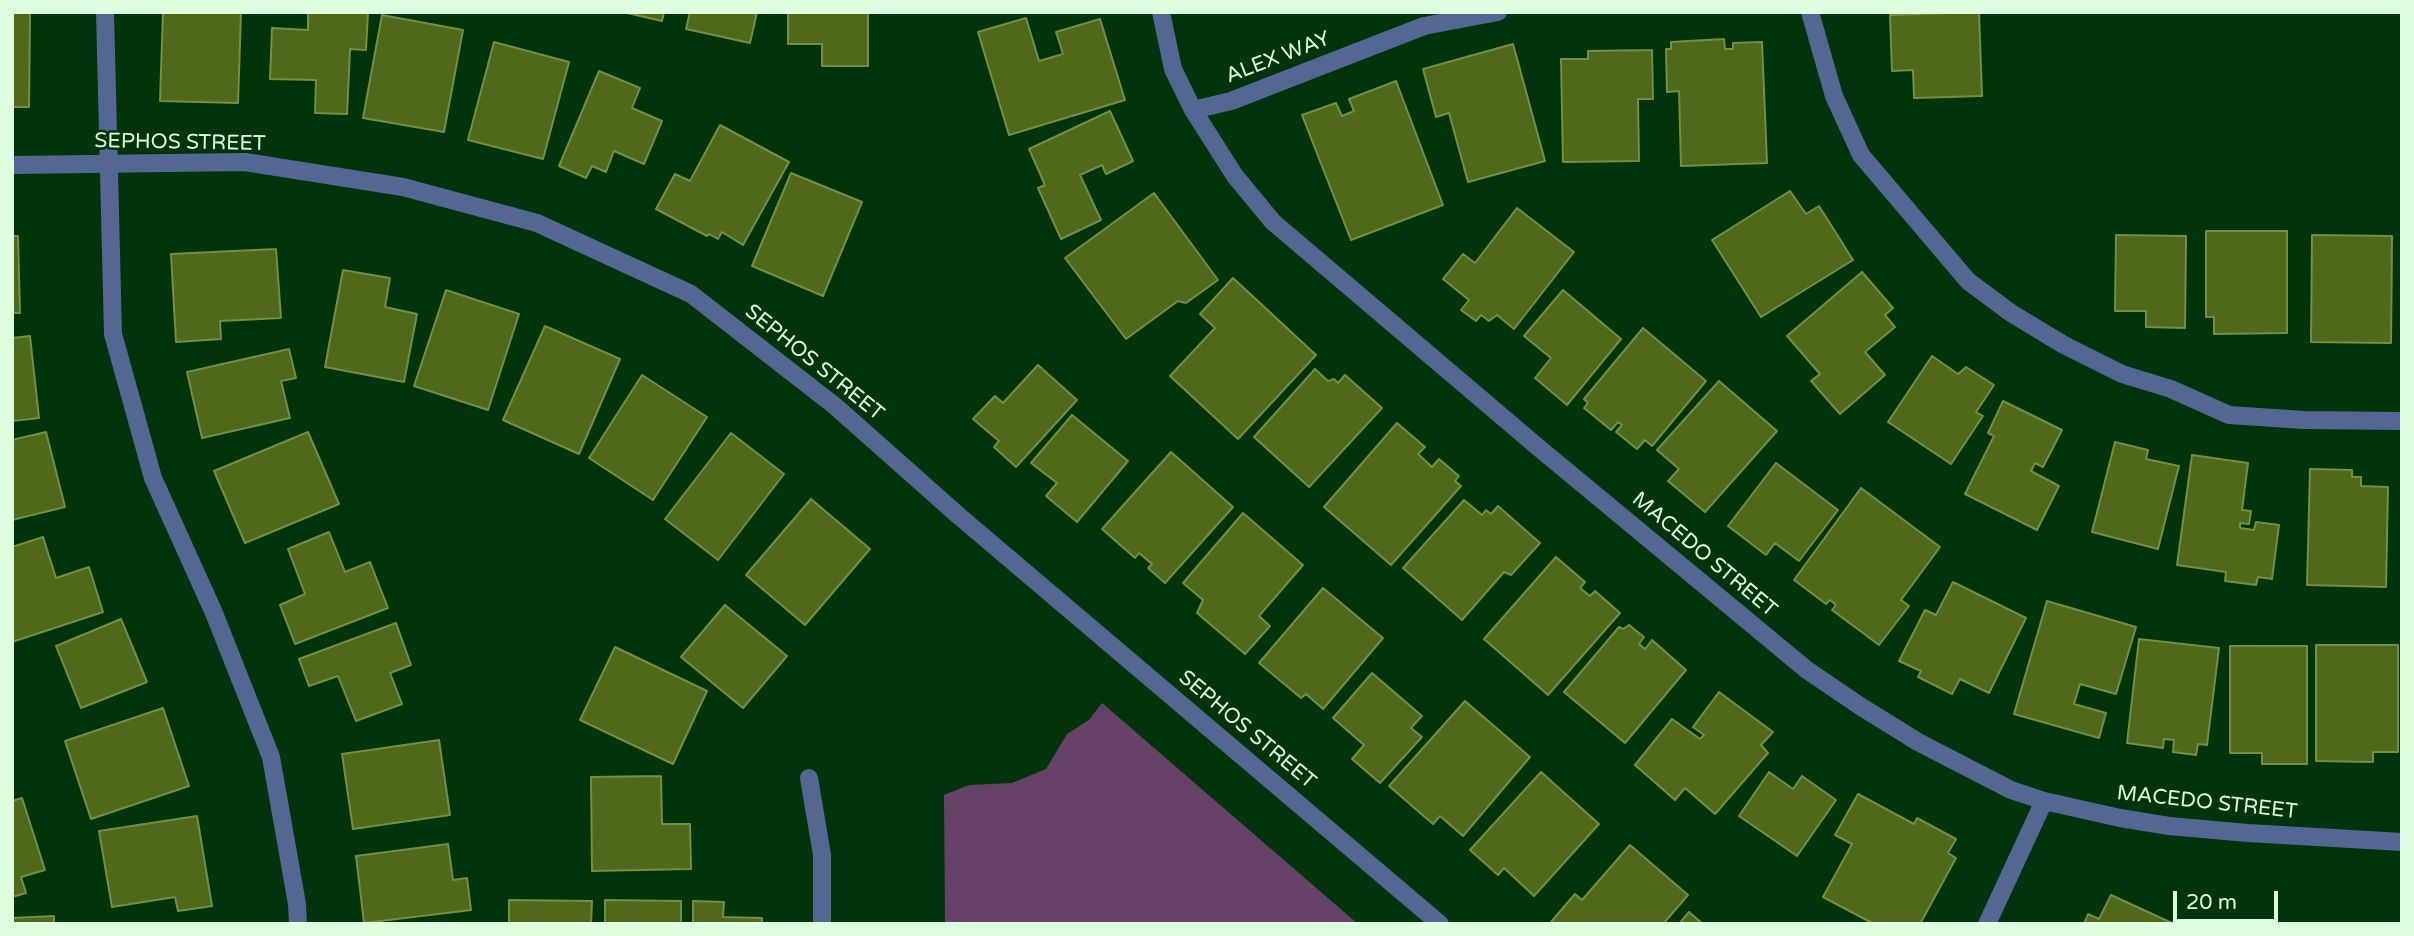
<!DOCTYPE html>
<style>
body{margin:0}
#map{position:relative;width:2414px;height:936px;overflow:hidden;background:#02340b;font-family:"Varela Round",sans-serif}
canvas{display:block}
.frame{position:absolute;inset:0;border:14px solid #deffdf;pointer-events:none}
.scale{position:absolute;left:2173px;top:891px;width:105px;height:32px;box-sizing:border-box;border:4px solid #deffdf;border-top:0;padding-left:9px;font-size:21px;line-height:24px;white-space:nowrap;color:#deffdf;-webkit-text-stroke:5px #02340b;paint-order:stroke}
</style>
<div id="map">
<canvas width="2414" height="936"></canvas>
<div class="frame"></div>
<div class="scale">20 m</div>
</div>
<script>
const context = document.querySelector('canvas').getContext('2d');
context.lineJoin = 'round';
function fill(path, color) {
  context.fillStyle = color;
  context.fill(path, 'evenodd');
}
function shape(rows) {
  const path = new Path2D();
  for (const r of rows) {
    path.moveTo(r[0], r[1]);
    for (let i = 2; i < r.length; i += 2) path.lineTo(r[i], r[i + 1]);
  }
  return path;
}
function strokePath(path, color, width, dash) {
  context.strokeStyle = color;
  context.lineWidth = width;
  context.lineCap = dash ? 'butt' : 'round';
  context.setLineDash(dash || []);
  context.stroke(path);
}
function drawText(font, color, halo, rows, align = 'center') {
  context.font = font + ' "Varela Round",sans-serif';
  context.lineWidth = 5;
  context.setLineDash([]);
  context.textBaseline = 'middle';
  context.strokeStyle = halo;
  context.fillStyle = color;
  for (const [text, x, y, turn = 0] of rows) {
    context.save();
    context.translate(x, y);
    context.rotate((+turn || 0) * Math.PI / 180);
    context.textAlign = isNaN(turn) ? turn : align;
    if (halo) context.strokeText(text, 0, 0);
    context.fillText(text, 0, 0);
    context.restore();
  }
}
const green = shape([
 [1102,703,1358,924,945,924,944,795,969,785,1012,783,1046,769,1067,734,1089,720]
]);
const building = shape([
 [12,12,30,12,29,107,12,107,12,12],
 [163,12,241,12,238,103,160,101,163,12],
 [308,12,368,12,366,50,350,49,347,114,315,113,316,80,270,79,272,28,308,30,308,12],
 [623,12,664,12,662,21,623,12],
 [690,12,757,12,750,43,686,29,690,12],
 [788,12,868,12,868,66,822,66,822,44,788,44,788,12],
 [1979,12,1982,96,1914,98,1913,70,1892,71,1890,15,1979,12],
 [382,15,463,30,444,132,363,118,382,15],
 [1026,18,1039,61,1063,54,1056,32,1100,19,1125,100,1009,135,978,32,1026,18],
 [1724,39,1725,49,1733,49,1733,43,1762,42,1767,163,1681,166,1679,91,1667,92,1666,49,1671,49,1671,42,1724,39],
 [494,42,569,62,543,159,468,140,494,42],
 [1513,44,1545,161,1468,182,1449,113,1436,117,1423,69,1513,44],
 [1652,50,1653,99,1638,99,1639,161,1563,162,1561,59,1588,59,1588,51,1652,50],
 [599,71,640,88,632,108,662,121,644,164,614,151,606,172,592,166,586,178,559,166,599,71],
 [1396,81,1443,205,1351,240,1302,115,1336,103,1342,116,1354,111,1349,99,1396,81],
 [1110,111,1133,161,1106,174,1102,165,1080,175,1101,220,1061,239,1038,188,1045,185,1029,149,1110,111],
 [720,125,789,162,743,245,722,232,718,239,709,234,707,236,656,209,675,174,690,181,720,125],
 [791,173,862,202,823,296,752,266,791,173],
 [1790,191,1806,214,1819,206,1853,260,1761,317,1712,240,1790,191],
 [1154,193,1218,280,1186,303,1178,301,1126,339,1065,258,1154,193],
 [1517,208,1574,252,1514,329,1497,315,1489,321,1481,315,1476,321,1461,310,1469,300,1443,279,1463,254,1475,263,1517,208],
 [2206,231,2287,231,2287,333,2214,334,2214,317,2206,317,2206,231],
 [2116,235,2186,236,2185,328,2146,327,2146,311,2115,311,2116,235],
 [2312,235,2392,236,2391,343,2311,342,2312,235],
 [12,236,18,236,20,313,12,313,12,236],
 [276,249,281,318,220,321,221,339,176,342,171,254,276,249],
 [343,270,390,278,385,307,417,314,404,382,325,367,343,270],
 [1862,272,1893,308,1885,315,1895,327,1865,352,1885,375,1840,414,1811,381,1820,374,1787,336,1862,272],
 [1233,278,1316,355,1238,439,1170,376,1215,328,1200,314,1233,278],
 [446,290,519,314,488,410,414,386,446,290],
 [1563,290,1621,339,1567,405,1535,378,1551,358,1524,336,1563,290],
 [545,326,620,359,579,454,503,420,545,326],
 [1643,328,1706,381,1652,446,1645,440,1637,449,1616,432,1622,425,1618,422,1611,430,1584,408,1588,403,1584,399,1643,328],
 [30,336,39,418,12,421,12,338,30,336],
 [289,349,296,378,281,381,290,418,202,438,187,372,289,349],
 [1932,356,1958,374,1966,367,1994,385,1976,412,1983,416,1951,464,1888,422,1932,356],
 [1038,365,1077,400,1016,467,994,447,999,441,973,419,995,396,1003,403,1038,365],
 [1315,369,1328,381,1334,379,1338,383,1345,375,1382,408,1309,487,1254,437,1315,369],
 [642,375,707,417,653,500,589,458,642,375],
 [1719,381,1777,431,1705,512,1668,481,1679,469,1657,450,1719,381],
 [2003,401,2062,430,2043,467,2035,463,2031,471,2059,486,2037,530,1965,494,1994,436,1988,433,2003,401],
 [1072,415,1128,461,1077,522,1046,496,1057,483,1031,463,1072,415],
 [1397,423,1425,447,1418,454,1432,467,1439,459,1459,476,1455,481,1461,486,1391,565,1324,507,1397,423],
 [46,432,65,507,12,520,12,440,46,432],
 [308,432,339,504,245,543,214,471,308,432],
 [731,433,784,474,718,560,665,519,731,433],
 [2115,442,2148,450,2146,459,2179,466,2158,549,2092,532,2115,442],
 [1171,452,1233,507,1165,583,1148,568,1152,564,1139,553,1135,558,1102,529,1171,452],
 [2192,455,2248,463,2242,510,2251,511,2249,524,2240,523,2240,528,2254,530,2256,522,2279,525,2272,579,2258,577,2256,585,2225,581,2226,572,2177,565,2192,455],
 [1776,463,1838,510,1799,561,1775,543,1766,555,1728,526,1776,463],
 [2310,469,2352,470,2352,477,2361,477,2361,486,2388,487,2386,587,2307,585,2310,469],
 [1861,488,1940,547,1901,600,1909,606,1879,645,1832,610,1836,605,1830,600,1826,604,1794,580,1861,488],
 [811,499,870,549,805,625,746,575,811,499],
 [1464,500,1482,515,1486,510,1491,514,1498,506,1540,543,1511,575,1504,572,1462,620,1403,568,1464,500],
 [1243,513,1303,565,1259,616,1270,626,1245,654,1197,613,1203,600,1183,583,1243,513],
 [329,532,345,572,370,562,388,608,295,644,280,605,305,594,288,549,329,532],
 [43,537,56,578,89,567,103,612,12,642,12,547,43,537],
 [1556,557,1585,582,1580,588,1590,596,1595,591,1620,613,1548,695,1484,639,1556,557],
 [1953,582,2026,618,1989,693,1960,679,1952,694,1918,677,1921,671,1899,661,1925,610,1936,615,1953,582],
 [1323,588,1383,638,1323,709,1306,694,1301,698,1259,663,1323,588],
 [2047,601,2136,627,2116,694,2080,684,2074,704,2106,713,2099,738,2014,714,2047,601],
 [725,605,787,656,743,708,681,657,725,605],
 [121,619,147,682,81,708,56,646,121,619],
 [396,623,411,665,390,673,402,704,356,721,338,676,309,686,299,659,396,623],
 [1629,625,1644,637,1639,644,1645,649,1652,640,1686,670,1625,743,1564,692,1619,627,1623,629,1629,625],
 [2139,639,2219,648,2207,745,2198,744,2196,755,2173,752,2174,740,2164,739,2163,748,2127,743,2139,639],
 [2316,645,2398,645,2398,752,2373,752,2373,762,2316,761,2316,645],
 [2230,646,2307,646,2307,764,2262,764,2262,753,2230,753,2230,646],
 [615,647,707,691,673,764,580,720,615,647],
 [1372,673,1422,716,1411,728,1422,737,1380,783,1352,759,1364,745,1333,718,1372,673],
 [1719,692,1773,732,1761,745,1768,753,1715,814,1685,788,1675,800,1635,765,1672,719,1700,739,1704,735,1693,727,1719,692],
 [1465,701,1530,757,1463,836,1440,816,1433,824,1389,786,1465,701],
 [163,708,189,786,91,819,65,741,163,708],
 [439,740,450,815,353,829,342,754,439,740],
 [1541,772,1599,824,1534,896,1504,868,1498,875,1470,850,1541,772],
 [1769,772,1793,789,1802,776,1836,800,1797,856,1739,816,1769,772],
 [661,776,662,824,690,824,691,869,592,871,591,777,661,776],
 [1858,794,1914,824,1917,818,1956,839,1948,853,1956,858,1920,924,1874,924,1823,897,1852,844,1835,835,1858,794],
 [22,798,45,870,21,877,26,893,12,897,12,801,22,798],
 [197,816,212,906,178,911,175,897,112,907,99,831,197,816],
 [448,844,453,880,467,878,471,910,364,923,356,856,448,844],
 [1630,845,1688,895,1663,924,1553,924,1551,922,1575,894,1582,900,1630,845],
 [2111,895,2174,924,2084,924,2088,914,2099,919,2111,895],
 [509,900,592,901,591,924,509,924,509,900],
 [605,900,681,901,681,924,605,924,605,900],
 [693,901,724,902,723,917,762,918,762,924,693,924,693,901],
 [1689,912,1703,924,1679,924,1689,912],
 [54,916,54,924,12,924,12,918,54,916]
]);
const minor = shape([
 [105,12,113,334,153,478,214,613,271,757,297,904,298,924],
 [1161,12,1173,69,1193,110,1235,176,1273,222,1539,448,1807,670,1860,706,1918,742,2011,790,2044,801,2120,818,2169,826,2248,833,2402,842],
 [1810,12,1834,96,1861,155,1968,281,2011,313,2064,345,2122,374,2171,389,2229,415,2304,420,2402,421],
 [1193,110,1231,101,1424,26,1498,12],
 [809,778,822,855,822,924],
 [1987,924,2044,801]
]);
const tertiary = shape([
 [12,165,245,162,403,187,537,223,691,294,835,406,959,516,1440,924]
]);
const streetNames = [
 ["ALEX WAY",1278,58,-21],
 ["SEPHOS STREET",180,143,1],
 ["SEPHOS STREET",814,363,39],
 ["MACEDO STREET",1704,555,40],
 ["SEPHOS STREET",1247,730,40],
 ["MACEDO STREET",2207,803,6]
];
fill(green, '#664268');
fill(building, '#4f6819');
strokePath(building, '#748f43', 2);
strokePath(minor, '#536792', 18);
strokePath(tertiary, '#536792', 18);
drawText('21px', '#deffdf', '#02340b', streetNames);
</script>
